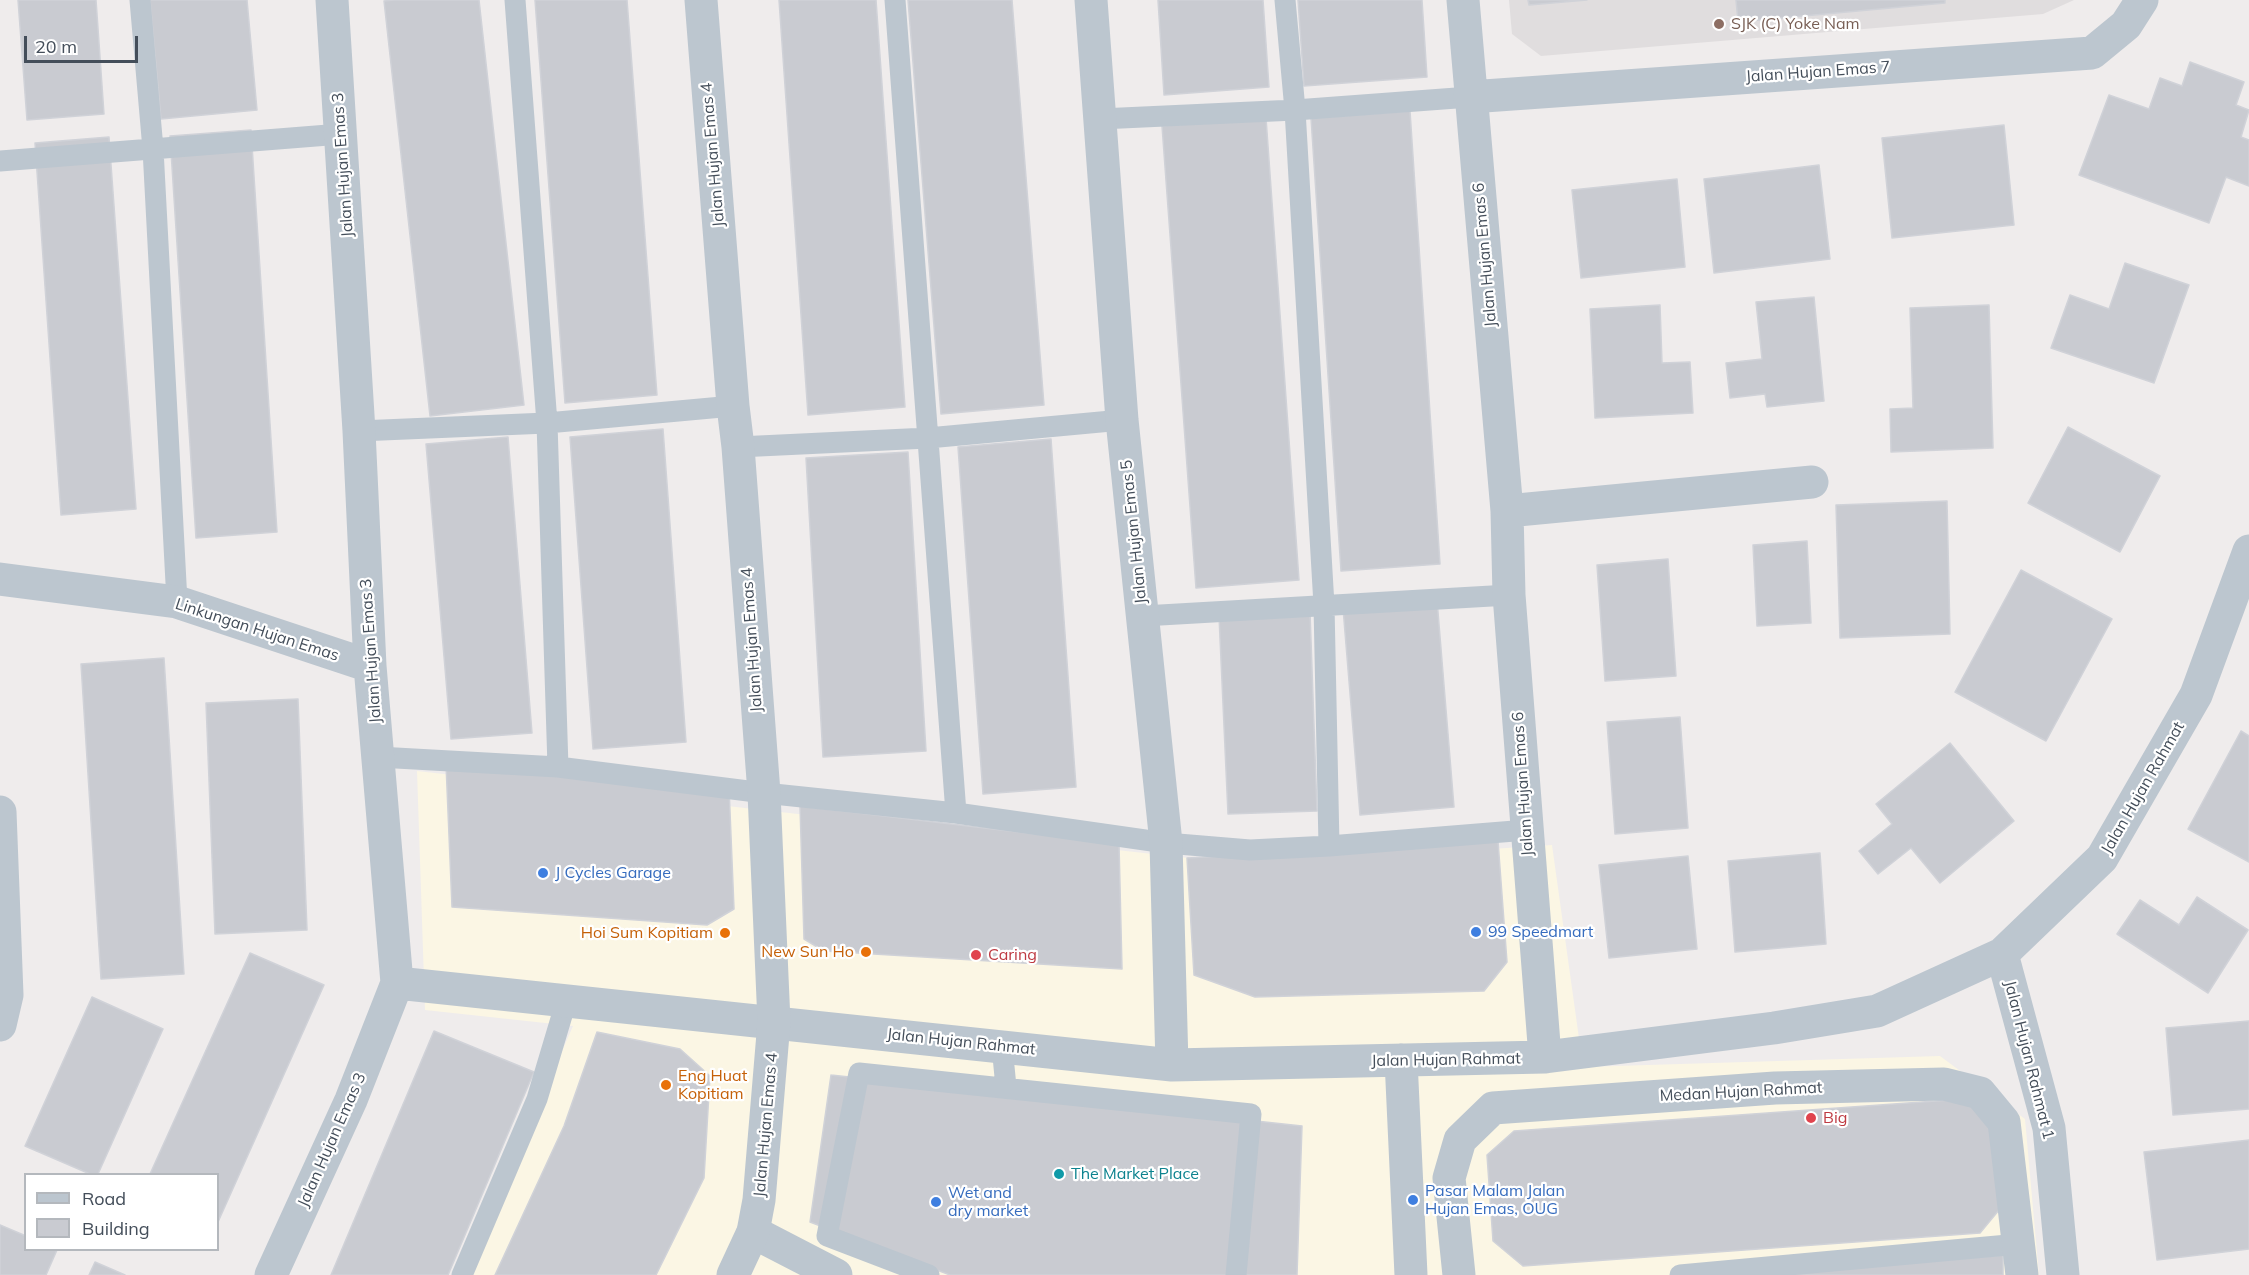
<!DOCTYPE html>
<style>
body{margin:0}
#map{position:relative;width:2249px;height:1275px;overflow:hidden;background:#efecec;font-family:Mulish,sans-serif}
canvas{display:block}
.legend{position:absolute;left:24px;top:1173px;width:195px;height:78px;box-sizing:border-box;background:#fff;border:2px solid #b4b8bd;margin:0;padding:8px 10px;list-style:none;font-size:18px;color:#444e5a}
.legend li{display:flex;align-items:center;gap:12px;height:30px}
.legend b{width:30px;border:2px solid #b4b8bd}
.scale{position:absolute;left:24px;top:36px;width:114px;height:27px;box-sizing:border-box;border:3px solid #444e5a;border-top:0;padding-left:8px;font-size:18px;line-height:21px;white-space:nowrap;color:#444e5a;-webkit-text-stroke:4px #fff;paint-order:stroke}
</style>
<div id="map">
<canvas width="2249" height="1275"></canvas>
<ul class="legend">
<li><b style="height:8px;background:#bcc6cf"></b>Road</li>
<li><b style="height:16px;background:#c9cbd1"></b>Building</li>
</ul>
<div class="scale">20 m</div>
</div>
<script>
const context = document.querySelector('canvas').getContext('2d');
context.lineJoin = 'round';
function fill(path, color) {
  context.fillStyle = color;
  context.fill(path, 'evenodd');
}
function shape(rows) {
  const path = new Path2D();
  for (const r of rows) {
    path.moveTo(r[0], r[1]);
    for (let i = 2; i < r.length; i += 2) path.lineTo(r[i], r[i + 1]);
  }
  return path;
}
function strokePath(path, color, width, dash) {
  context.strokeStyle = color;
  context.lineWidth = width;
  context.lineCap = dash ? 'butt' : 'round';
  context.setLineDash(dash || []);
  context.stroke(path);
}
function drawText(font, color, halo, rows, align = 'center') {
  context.font = font + ' Mulish,sans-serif';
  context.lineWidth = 4.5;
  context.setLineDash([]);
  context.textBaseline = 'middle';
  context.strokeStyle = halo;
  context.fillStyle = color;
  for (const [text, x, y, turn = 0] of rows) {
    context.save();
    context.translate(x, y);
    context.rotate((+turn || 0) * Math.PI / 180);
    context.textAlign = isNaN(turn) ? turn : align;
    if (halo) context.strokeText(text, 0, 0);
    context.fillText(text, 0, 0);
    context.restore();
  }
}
const commercial = shape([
 [417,771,1250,865,1552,845,1583,1067,1940,1056,2025,1119,2039,1275,464,1275,573,1026,425,1010]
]);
const education = shape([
 [1509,0,2074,0,2043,14,1541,56,1512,34]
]);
const building = shape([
 [18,0,96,0,104,114,27,120,18,0],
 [150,0,247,0,257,110,161,119,150,0],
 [394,0,479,0,524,405,430,416,384,1,394,0],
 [535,0,627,0,657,395,565,403,535,0],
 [779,0,876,0,905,407,808,415,779,0],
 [908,0,1012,0,1044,405,941,414,908,0],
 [1158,0,1263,0,1269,87,1164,95,1158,0],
 [1298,0,1422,0,1427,77,1304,86,1298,0],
 [1528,0,1587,0,1529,5,1528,0],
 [1736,0,1945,0,1945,3,1738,22,1736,0],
 [2190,62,2244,82,2236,105,2249,110,2241,137,2249,140,2249,186,2226,177,2209,223,2079,175,2109,95,2149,109,2160,78,2182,86,2190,62],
 [1410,111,1440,564,1341,571,1311,118,1410,111],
 [1266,118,1299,580,1196,588,1162,126,1266,118],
 [2004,125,2014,225,1892,238,1882,138,2004,125],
 [251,130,277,532,196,538,170,136,251,130],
 [109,137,136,509,61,515,35,143,109,137],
 [1819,165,1830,259,1714,273,1704,179,1819,165],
 [1677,179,1685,267,1581,278,1572,190,1677,179],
 [2125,263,2189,285,2154,383,2051,348,2070,295,2109,309,2125,263],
 [1814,297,1824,401,1767,407,1765,394,1730,398,1726,363,1762,359,1756,302,1814,297],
 [1660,305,1662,363,1690,362,1693,413,1595,418,1590,309,1660,305],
 [1989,305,1993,448,1891,452,1890,409,1913,408,1910,308,1989,305],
 [2068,427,2160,476,2120,552,2028,503,2068,427],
 [663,429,686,742,593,749,570,437,663,429],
 [508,437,532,733,451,739,426,444,508,437],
 [1051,439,1076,787,983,794,958,447,1051,439],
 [908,452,926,751,823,757,806,458,908,452],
 [1947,501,1950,634,1840,638,1836,505,1947,501],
 [1807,541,1811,623,1757,626,1753,545,1807,541],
 [1668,559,1676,676,1605,681,1597,565,1668,559],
 [2021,570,2112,619,2046,741,1955,692,2021,570],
 [1437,600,1454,807,1360,815,1343,608,1437,600],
 [1310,612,1317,811,1228,814,1219,616,1310,612],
 [164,658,184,974,101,979,81,664,164,658],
 [298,699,307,930,215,934,206,703,298,699],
 [1680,717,1688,828,1615,834,1607,722,1680,717],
 [2241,731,2249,736,2249,862,2188,829,2241,731],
 [1950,743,2014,821,1940,883,1911,848,1878,874,1859,851,1892,824,1876,804,1950,743],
 [446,764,729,787,734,909,707,925,452,907,446,764],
 [800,806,1119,844,1122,969,824,951,804,939,800,806],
 [1498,841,1507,962,1484,991,1255,997,1194,975,1187,858,1498,841],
 [1820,853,1826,944,1735,952,1728,861,1820,853],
 [1688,856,1697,949,1609,958,1599,865,1688,856],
 [2197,897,2248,930,2208,993,2117,934,2140,900,2179,925,2197,897],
 [250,953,324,985,218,1222,218,1174,150,1174,250,953],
 [92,997,163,1029,98,1174,90,1174,25,1146,92,997],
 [2249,1021,2249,1109,2173,1115,2166,1028,2249,1021],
 [434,1031,534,1072,448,1275,331,1275,434,1031],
 [597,1032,680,1049,710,1076,704,1178,656,1275,495,1275,564,1126,597,1032],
 [831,1075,1302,1126,1297,1275,950,1275,810,1222,831,1075],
 [1964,1099,1998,1124,2004,1204,1980,1233,1523,1266,1493,1241,1487,1155,1514,1131,1964,1099],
 [2249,1140,2249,1249,2157,1260,2144,1152,2249,1140],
 [0,1225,26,1236,26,1250,57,1250,46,1275,0,1275,0,1225],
 [2003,1255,2003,1275,1761,1275,2003,1255],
 [95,1262,125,1275,89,1275,95,1262]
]);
const service = shape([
 [140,0,153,149,177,602],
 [515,0,547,423,558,767],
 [895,0,956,813],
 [1285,0,1295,110,1324,605,1329,846],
 [1100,119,1295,110,1470,97],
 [0,161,341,134],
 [359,431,547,423,733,406],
 [738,447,928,438,1122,420],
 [1143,616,1509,595],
 [378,757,558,767,764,793,956,813,1166,843,1250,850,1329,846,1527,830],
 [1002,1046,1006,1087],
 [462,1275,537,1099,566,1002],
 [929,1275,827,1236,859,1073,1251,1114,1236,1275],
 [1680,1275,2019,1244]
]);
const minor = shape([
 [1091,0,1122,420,1166,843,1172,1065],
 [1463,0,1507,511,1509,595,1545,1057],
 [1470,97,2092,53,2126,25,2142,0],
 [1507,511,1812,482],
 [0,579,177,602,370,666],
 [0,812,7,995,0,1025],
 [2002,954,2049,1128,2063,1275],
 [397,983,1172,1065,1545,1057,1774,1028,1877,1011,2002,954,2102,858,2196,695,2249,551],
 [1401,1060,1411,1275],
 [753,1232,836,1275],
 [271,1275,351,1100,397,983,370,666,359,431,332,0],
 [1459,1275,1449,1178,1460,1140,1493,1108,1775,1088,1944,1084,1980,1093,2004,1122,2022,1275]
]);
const tertiary = shape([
 [701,0,733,406,738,447,764,793,774,1022,759,1200,753,1232,733,1275]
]);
const markers = [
 [1719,24,6,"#8d6e63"],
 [543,873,6,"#3f7fe0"],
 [1476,932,6,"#3f7fe0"],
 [725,933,6,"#e8710a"],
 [866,952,6,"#e8710a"],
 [976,955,6,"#e0444e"],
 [666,1085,6,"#e8710a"],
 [1811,1118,6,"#e0444e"],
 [1059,1174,6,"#0f9aa8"],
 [1413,1200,6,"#3f7fe0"],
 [936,1202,6,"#3f7fe0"]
];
const educationNames = [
 ["SJK (C) Yoke Nam",1731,24]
];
const streetNames = [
 ["Jalan Hujan Emas 7",1818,72,-4],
 ["Jalan Hujan Emas 4",713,155,-95],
 ["Jalan Hujan Emas 3",343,165,-94],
 ["Jalan Hujan Emas 6",1485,255,-95],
 ["Jalan Hujan Emas 5",1134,532,-96],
 ["Linkungan Hujan Emas",257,630,18],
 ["Jalan Hujan Emas 4",752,640,-94],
 ["Jalan Hujan Emas 3",371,651,-94],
 ["Jalan Hujan Emas 6",1523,784,-94],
 ["Jalan Hujan Rahmat",2143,788,-60],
 ["Jalan Hujan Rahmat",961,1042,6],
 ["Jalan Hujan Rahmat",1446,1060,-1],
 ["Jalan Hujan Rahmat 1",2029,1060,76],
 ["Medan Hujan Rahmat",1741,1092,-3],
 ["Jalan Hujan Emas 4",766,1125,-85],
 ["Jalan Hujan Emas 3",332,1140,-66]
];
const shopNames = [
 ["J Cycles Garage",555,873],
 ["99 Speedmart",1488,932],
 ["Pasar Malam Jalan",1425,1191],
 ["Hujan Emas, OUG",1425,1209],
 ["Wet and",948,1193],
 ["dry market",948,1211]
];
const foodNames = [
 ["Hoi Sum Kopitiam",713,933],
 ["New Sun Ho",854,952],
 ["Eng Huat",678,1076,"left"],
 ["Kopitiam",678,1094,"left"]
];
const healthNames = [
 ["Caring",988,955],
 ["Big",1823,1118]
];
const cultureNames = [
 ["The Market Place",1071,1174]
];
fill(commercial, '#fbf6e4');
fill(education, '#e0ddde');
fill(building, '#c9cbd1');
strokePath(building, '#d0d2d8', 1.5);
strokePath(service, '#bcc6cf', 21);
strokePath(minor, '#bcc6cf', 33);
strokePath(tertiary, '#bcc6cf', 33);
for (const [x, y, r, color] of markers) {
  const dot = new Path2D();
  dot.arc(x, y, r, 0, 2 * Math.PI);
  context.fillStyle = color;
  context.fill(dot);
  strokePath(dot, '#fff', 2);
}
drawText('16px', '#785e54', '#fff', educationNames, 'left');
drawText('16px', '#444e5a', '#fff', streetNames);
drawText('16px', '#366cbe', '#fff', shopNames, 'left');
drawText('16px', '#c56008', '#fff', foodNames, 'right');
drawText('16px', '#be3a42', '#fff', healthNames, 'left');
drawText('16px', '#0d838f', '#fff', cultureNames, 'left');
</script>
